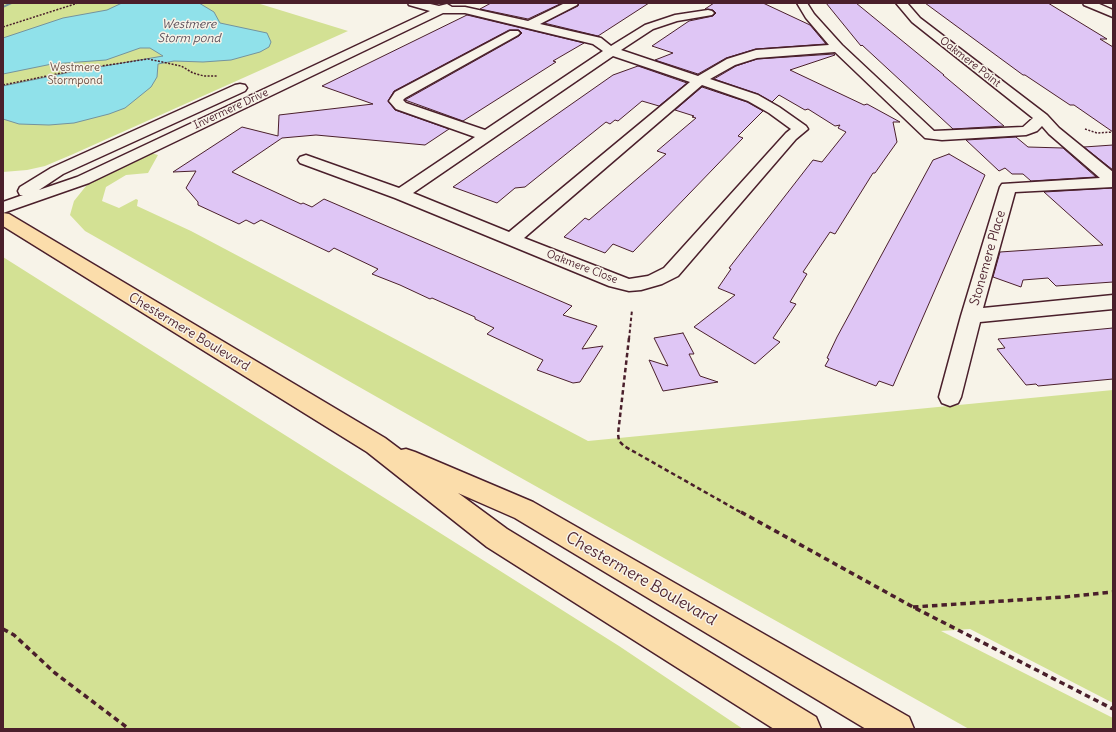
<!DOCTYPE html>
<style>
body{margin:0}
#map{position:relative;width:1116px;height:732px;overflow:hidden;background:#f7f3e8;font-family:Delius,sans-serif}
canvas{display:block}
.frame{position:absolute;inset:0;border:4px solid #4a1f2b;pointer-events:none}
</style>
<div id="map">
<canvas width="1116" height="732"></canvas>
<div class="frame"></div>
</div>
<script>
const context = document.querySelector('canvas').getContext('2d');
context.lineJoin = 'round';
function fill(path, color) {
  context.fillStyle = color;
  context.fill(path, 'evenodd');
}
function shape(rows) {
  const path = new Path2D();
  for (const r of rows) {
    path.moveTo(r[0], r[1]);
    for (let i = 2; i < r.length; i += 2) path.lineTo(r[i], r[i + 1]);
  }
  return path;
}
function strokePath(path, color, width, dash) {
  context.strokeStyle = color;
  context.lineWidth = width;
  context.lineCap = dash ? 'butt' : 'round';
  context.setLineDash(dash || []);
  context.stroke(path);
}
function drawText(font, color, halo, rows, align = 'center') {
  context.font = font + ' Delius,sans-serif';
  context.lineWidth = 3;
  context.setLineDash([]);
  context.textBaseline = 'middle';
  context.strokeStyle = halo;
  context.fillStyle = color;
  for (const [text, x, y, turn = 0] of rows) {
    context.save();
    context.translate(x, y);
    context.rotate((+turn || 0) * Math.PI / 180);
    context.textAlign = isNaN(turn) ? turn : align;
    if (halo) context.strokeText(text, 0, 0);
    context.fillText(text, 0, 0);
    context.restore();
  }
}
const green = shape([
 [3,3,257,3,348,31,71,155,45,166,27,170,3,172],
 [151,153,158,155,148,173,126,175,106,187,102,201,119,208,136,199,138,200,137,206,191,231,588,441,1113,390,1113,703,970,629,941,631,1113,718,1113,729,969,729,398,409,85,231,70,215,74,201,86,186,114,171],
 [3,257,619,646,743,729,3,729]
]);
const water = shape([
 [122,3,199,3,214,12,220,23,267,33,271,42,269,47,260,52,231,60,203,62,174,61,158,64,157,77,151,87,125,108,109,114,74,123,49,125,19,124,3,119,3,86,76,71,163,56,150,48,140,48,106,60,52,64,3,74,3,38,63,18,107,10,122,3]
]);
const stream = shape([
 [9,3,14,3,3,8,3,6,9,3]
]);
const building = shape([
 [491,3,562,3,528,19,480,9,491,3],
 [579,3,649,3,598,36,544,23,578,6,579,3],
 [714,3,763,3,810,25,826,44,756,49,726,58,698,74,655,60,673,53,652,46,689,21,713,16,716,13,713,10,705,9,714,3],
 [826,3,856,3,944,75,943,75,1004,126,953,129,862,45,861,46,826,3],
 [925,3,1048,3,1107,39,1100,39,1113,47,1113,132,1074,105,1070,105,1025,75,1023,75,925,3],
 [467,15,584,43,553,61,556,62,463,121,405,100,519,36,522,33,519,30,509,30,394,91,388,101,395,110,449,129,425,145,316,135,282,138,232,172,301,204,303,203,312,207,324,199,572,306,563,315,597,326,582,349,603,346,580,382,573,383,537,370,543,360,487,334,494,328,475,319,475,317,432,298,430,299,400,285,372,274,378,269,334,248,329,252,261,220,254,224,246,220,239,224,198,205,198,202,186,188,196,171,173,172,242,127,278,136,279,115,373,104,322,86,467,15],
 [834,54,835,55,790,70,864,105,867,104,900,122,893,122,897,142,875,173,873,173,835,234,830,232,803,272,807,274,790,302,796,304,773,338,780,342,755,364,694,327,735,295,718,288,731,269,729,268,813,160,822,162,846,132,838,128,840,125,835,126,808,109,805,110,779,95,772,102,758,94,714,79,736,66,757,59,834,54],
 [638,66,687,83,659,106,642,101,618,121,615,120,610,124,606,122,525,187,515,188,497,203,453,187,613,75,638,66],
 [702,87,747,102,763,111,738,136,743,138,742,139,633,252,613,244,605,253,564,237,585,218,589,220,666,154,657,151,696,118,692,117,694,116,675,110,702,87],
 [1016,137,1028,147,1063,148,1096,177,1031,181,1023,174,1012,174,1005,168,999,171,966,140,1016,137],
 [1113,145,1113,170,1084,147,1113,145],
 [949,154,985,175,893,386,879,381,876,386,825,366,829,359,827,358,837,337,933,160,949,154],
 [1113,188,1113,282,1056,286,1048,278,1023,280,1021,287,993,277,1000,252,1103,245,1044,192,1113,188],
 [1113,328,1113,379,1038,386,1036,384,1026,385,997,349,1005,348,998,339,1113,328],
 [683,333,694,354,689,354,700,376,718,382,663,391,649,360,668,366,654,338,683,333]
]);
const pathFar3 = shape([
 [3,27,78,3],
 [3,85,81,69,148,59,181,66,193,73,204,76,217,76],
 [1085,129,1097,133,1113,132]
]);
const pathFar2 = shape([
 [629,339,632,310]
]);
const pathFar1 = shape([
 [629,338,618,434,619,441,624,446,742,513]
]);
const path = shape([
 [741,512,913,607,1113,709],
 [913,607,1064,597,1113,592],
 [3,629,14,635,55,673,129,729]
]);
const minor = shape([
 [408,3,426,3,439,6,447,4,452,7,465,7,528,21,565,3,578,3,577,5,540,24,601,38,611,46,645,25,675,15,708,10,712,11,714,13,712,15,677,21,653,29,621,50,698,76,727,59,756,50,829,45,806,18,797,3,807,3,814,14,842,45,934,131,1023,127,1033,118,912,22,896,3,907,3,920,18,1047,115,1059,128,1113,172,1113,187,1015,192,983,308,1113,295,1113,309,980,322,961,397,958,403,950,406,942,403,939,397,961,316,1000,187,1002,184,1100,178,1049,134,1042,126,1037,131,1026,135,942,140,925,138,835,52,757,58,735,65,710,79,758,95,779,107,806,126,808,129,796,139,678,276,662,284,641,290,629,291,609,286,395,198,300,163,298,160,300,157,306,155,399,188,475,137,396,109,389,101,395,92,510,31,518,31,520,33,518,35,405,98,403,100,406,103,485,130,603,51,593,44,465,13,443,13,89,183,3,213,3,202,23,195,20,195,18,191,20,187,51,168,235,85,240,84,245,85,247,88,245,91,63,174,39,190,77,177,430,11,409,5,408,3],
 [613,56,690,82,509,232,413,193,613,56],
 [702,85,748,101,769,113,791,129,786,133,664,268,648,276,629,279,524,238,702,85],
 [1083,3,1097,3,1113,10,1113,17,1084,5,1083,3]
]);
const major = shape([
 [3,213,9,214,385,438,401,450,406,449,415,452,533,502,909,717,914,729,866,729,515,518,458,493,507,529,816,717,821,729,774,729,487,547,367,452,3,226,3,213]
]);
const farStreetnames = [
 ["Oakmere Point",970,62,38],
 ["Invermere Drive",231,109,-25],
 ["Oakmere Close",582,267,21]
];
const farParknames = [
 ["Westmere",75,68],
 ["Stormpond",75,81]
];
const farWaternames = [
 ["Westmere",189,25],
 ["Storm pond",189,39]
];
const streetNames = [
 ["Stonemere Place",988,258,-74],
 ["Chestermere Boulevard",189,332,31]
];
const nearStreetnames = [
 ["Chestermere Boulevard",641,579,30]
];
fill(green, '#d3e194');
fill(water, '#90e1ea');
strokePath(water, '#74939e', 1);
fill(stream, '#74939e');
fill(building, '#dfc6f5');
strokePath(building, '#4a1f2b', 1);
strokePath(minor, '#4a1f2b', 3);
strokePath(major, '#4a1f2b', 3);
strokePath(pathFar3, '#4a1f2b', 1.5, [2, 1.5]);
strokePath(pathFar2, '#4a1f2b', 2, [3.5, 2.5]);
strokePath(pathFar1, '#4a1f2b', 2.5, [4.5, 3]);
strokePath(path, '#4a1f2b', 3.5, [5.5, 4]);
fill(minor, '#f7f3e8');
fill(major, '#fbddab');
drawText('11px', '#4a1f2b', '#f7f3e8', farStreetnames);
drawText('11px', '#6c5045', '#f7f3e8', farParknames);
drawText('italic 12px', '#5c505b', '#f7f3e8', farWaternames);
drawText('13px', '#4a1f2b', '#f7f3e8', streetNames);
drawText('16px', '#4a1f2b', '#f7f3e8', nearStreetnames);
</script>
